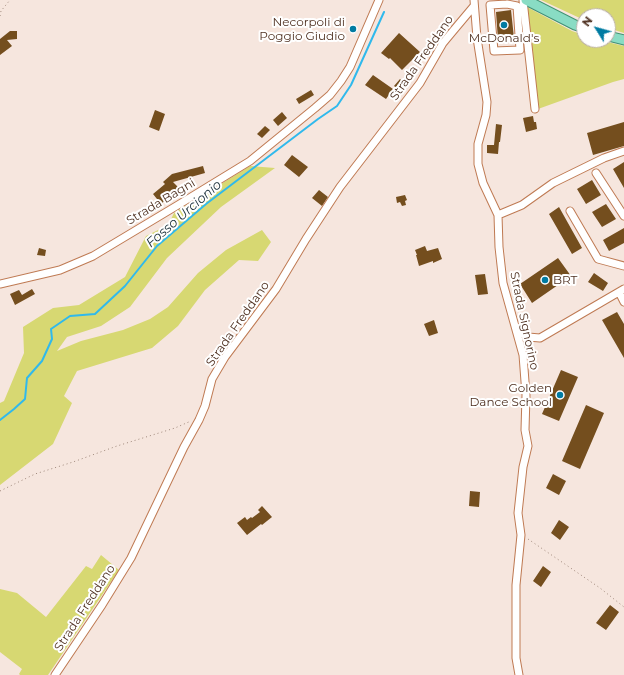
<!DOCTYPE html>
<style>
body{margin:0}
#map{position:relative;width:624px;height:675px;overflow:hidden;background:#f6e6de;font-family:Montserrat,sans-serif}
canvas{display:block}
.north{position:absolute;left:576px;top:8px;width:40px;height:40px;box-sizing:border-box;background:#fff;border:1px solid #b9ada6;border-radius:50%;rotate:307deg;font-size:11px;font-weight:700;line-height:16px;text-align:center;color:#4f3121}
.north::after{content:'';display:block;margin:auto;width:14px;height:18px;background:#007ba2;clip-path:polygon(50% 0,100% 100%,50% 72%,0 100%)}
</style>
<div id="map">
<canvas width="624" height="675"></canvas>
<div class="north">N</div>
</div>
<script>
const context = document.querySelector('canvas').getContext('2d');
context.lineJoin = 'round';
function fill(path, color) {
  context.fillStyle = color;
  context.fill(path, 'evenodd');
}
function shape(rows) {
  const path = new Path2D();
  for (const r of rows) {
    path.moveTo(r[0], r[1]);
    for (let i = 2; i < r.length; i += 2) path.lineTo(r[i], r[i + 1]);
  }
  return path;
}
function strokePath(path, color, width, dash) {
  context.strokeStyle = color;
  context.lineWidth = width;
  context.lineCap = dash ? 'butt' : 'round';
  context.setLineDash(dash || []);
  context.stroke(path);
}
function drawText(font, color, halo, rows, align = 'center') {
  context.font = font + ' Montserrat,sans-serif';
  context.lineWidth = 4;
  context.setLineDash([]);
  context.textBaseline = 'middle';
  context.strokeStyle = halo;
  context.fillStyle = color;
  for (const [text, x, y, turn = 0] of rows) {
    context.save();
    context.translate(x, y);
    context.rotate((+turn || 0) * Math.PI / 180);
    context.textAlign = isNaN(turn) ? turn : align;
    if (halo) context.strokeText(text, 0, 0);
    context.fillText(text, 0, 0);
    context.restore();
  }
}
const green = shape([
 [541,0,624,0,624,33,608,28,608,16,584,16,584,20],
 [527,7,572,31,584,35,584,40,599,40,624,46,624,79,613,82,538,109],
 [250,166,275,168,221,207,167,258,130,307,101,326,67,337,57,351,81,341,123,330,150,319,168,307,198,273,226,250,262,230,271,242,258,261,239,260,205,290,178,326,152,348,77,371,64,396,72,403,53,444,0,485,0,403,4,401,24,353,23,327,53,308,79,305,125,277,146,236,168,225,174,213],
 [101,555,119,570,48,675,20,675,19,674,22,669,0,652,0,589,17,593,46,617,86,566,92,569]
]);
const stream = shape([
 [0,420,14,409,25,399,27,378,42,361,52,339,51,329,70,316,95,314,125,286,157,246,206,204,318,119,337,106,351,85,384,12]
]);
const building = shape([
 [511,10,514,38,498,40,496,12],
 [10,31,17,31,17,39,7,40,12,46,0,55,0,39],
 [399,33,420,52,402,70,390,58,389,59,381,53],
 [373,75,393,89,386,99,365,85],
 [400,79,406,84,400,91,394,86],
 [311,90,314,95,299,104,296,99],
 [155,110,165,114,159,131,149,127],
 [282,112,287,118,278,126,273,120],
 [533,116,534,122,536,122,537,129,526,132,523,118],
 [624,122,624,146,593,155,587,133],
 [496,124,502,125,500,142,499,142,498,154,487,153,487,145,494,145],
 [265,126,270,130,262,138,257,134],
 [292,155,308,167,299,177,284,165],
 [624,162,624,188,613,169],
 [203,166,205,173,173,182,180,189,174,194,173,193,161,204,153,194,165,184,163,182,172,174],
 [592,180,601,195,586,204,577,189],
 [319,190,328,197,322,206,312,198],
 [405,195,407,200,405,201,406,205,402,206,400,202,397,203,396,197],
 [606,204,616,219,602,227,592,212],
 [559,207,582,248,572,254,549,214],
 [624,228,624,243,609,251,603,240],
 [425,246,427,251,438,248,442,259,433,263,433,261,419,266,416,255,417,255,415,250],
 [39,248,46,250,45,256,37,255],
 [558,258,571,276,532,303,520,284],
 [594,273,608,283,603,291,588,282],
 [485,274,488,294,478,295,475,275],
 [32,289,35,294,15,305,10,294,19,290,22,295],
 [617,312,624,324,624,358,602,320],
 [434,320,438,333,429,336,424,324],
 [561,370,578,377,559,421,542,414],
 [586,405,604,413,580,469,562,461],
 [553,474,566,481,559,495,546,488],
 [470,491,480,492,479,507,469,506],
 [262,506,272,517,262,525,261,524,247,535,237,523,245,517,247,520,251,517,252,518,260,512,258,510],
 [559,520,569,527,560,540,551,533],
 [543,566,551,572,541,587,533,581],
 [610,605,619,612,606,630,596,623]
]);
const path = shape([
 [0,16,1,11,10,0],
 [0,491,35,474,73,462,117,446,175,428,191,421],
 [528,539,600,588,624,607]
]);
const minor = shape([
 [474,0,477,38,487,102,486,115,478,144,478,164,483,183,498,215,499,247,503,283,523,355,526,395,525,430,528,446,523,467,518,513,521,535,516,585,516,658,519,675],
 [523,0,535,109],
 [507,4,517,6,520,50,494,51,490,5,507,4],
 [596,173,624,216],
 [570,211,598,259,624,266],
 [498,215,522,205,553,183,604,158,624,151],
 [0,284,60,270,93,256,178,205,250,161,315,108,330,95,341,81,350,67,379,0],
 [619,292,624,302],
 [516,329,528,337,540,338,624,289],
 [55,675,102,605,131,558,184,447,199,420,205,406,212,379,225,357,276,289,306,239,340,187,420,83,443,43,453,31,474,6]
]);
const major = shape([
 [526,0,575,25,584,28],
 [608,36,624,40]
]);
const markers = [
 [504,25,4,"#007ba2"],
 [353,29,4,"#007ba2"],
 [545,280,4,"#007ba2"],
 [560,395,4,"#007ba2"]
];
const poiNames = [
 ["Necorpoli di",345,22],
 ["Poggio Giudio",345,36],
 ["McDonald's",504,38,"center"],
 ["BRT",553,280,"left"],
 ["Golden",552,388],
 ["Dance School",552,402]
];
const streetNames = [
 ["Strada Freddano",422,58,-55],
 ["Strada Bagni",161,202,-31],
 ["Strada Signorino",524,321,78],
 ["Strada Freddano",238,324,-55],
 ["Strada Freddano",85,608,-57]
];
const waterNames = [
 ["Fosso Urcionio",184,214,-41]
];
fill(green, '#d7d872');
strokePath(stream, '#30b9ec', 2);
fill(building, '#744e1e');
strokePath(minor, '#bf7a53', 9);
strokePath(major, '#419172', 11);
strokePath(path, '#9d8679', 1, [1, 3]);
strokePath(minor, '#fff', 7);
strokePath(major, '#89dcc4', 9);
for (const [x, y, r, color] of markers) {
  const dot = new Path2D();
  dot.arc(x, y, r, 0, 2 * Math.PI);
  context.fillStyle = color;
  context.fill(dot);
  strokePath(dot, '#fff', 1.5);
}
drawText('12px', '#4f3121', '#fff', poiNames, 'right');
drawText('12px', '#4f3121', '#fff', streetNames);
drawText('italic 13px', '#1a2f39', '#fff', waterNames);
</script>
